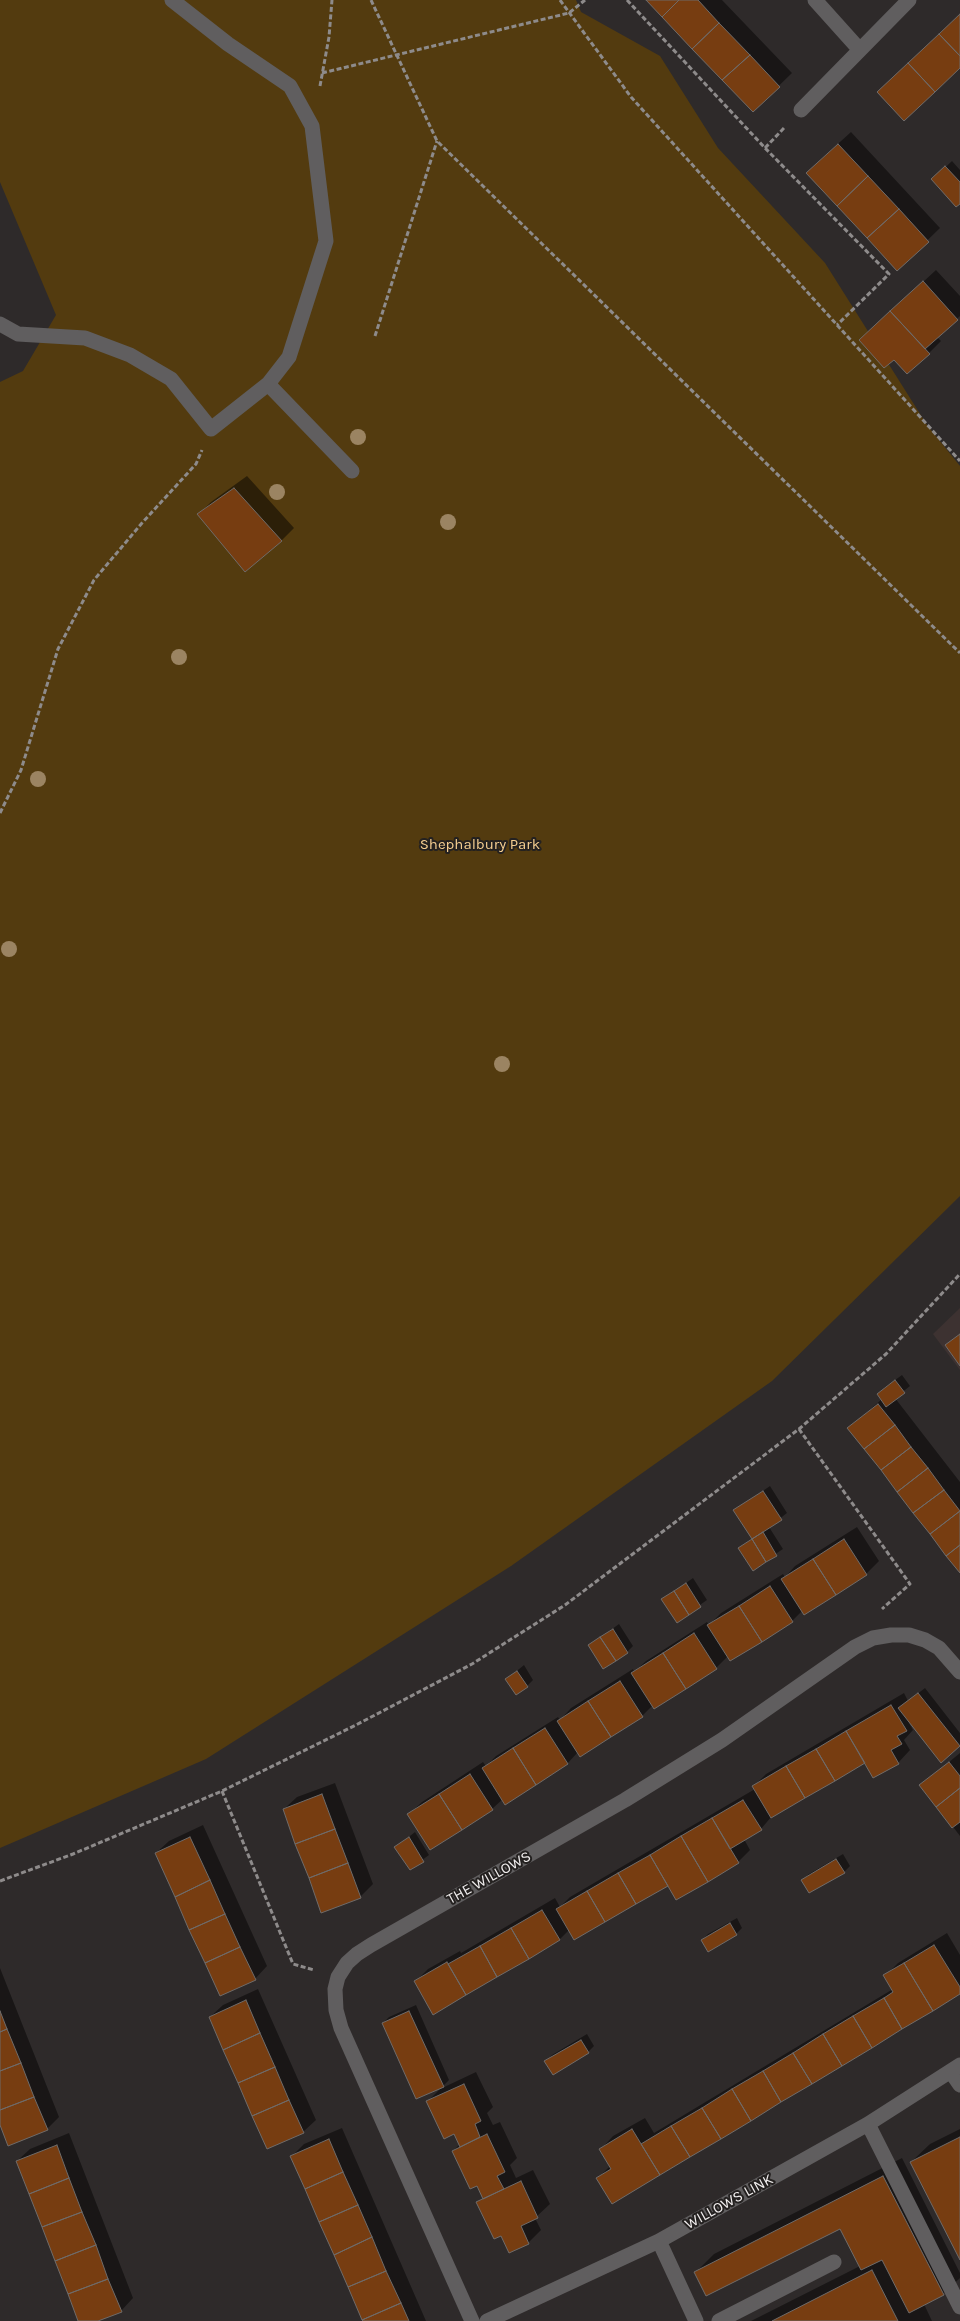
<!DOCTYPE html>
<style>
body{margin:0}
canvas{display:block;background:#2e2a2a}
</style>
<canvas width="960" height="2321"></canvas>
<script>
const context = document.querySelector('canvas').getContext('2d');
context.lineJoin = 'round';
function fill(path, color) {
  context.fillStyle = color;
  context.fill(path, 'evenodd');
}
function shape(rows) {
  const path = new Path2D();
  for (const r of rows) {
    path.moveTo(r[0], r[1]);
    for (let i = 2; i < r.length; i += 2) path.lineTo(r[i], r[i + 1]);
  }
  return path;
}
function strokePath(path, color, width, dash) {
  context.strokeStyle = color;
  context.lineWidth = width;
  context.lineCap = dash ? 'butt' : 'round';
  context.setLineDash(dash || []);
  context.stroke(path);
}
function drawText(font, color, halo, rows, align = 'center') {
  context.font = font + ' Karla,sans-serif';
  context.lineWidth = 4;
  context.setLineDash([]);
  context.textBaseline = 'middle';
  context.strokeStyle = halo;
  context.fillStyle = color;
  for (const [text, x, y, turn = 0] of rows) {
    context.save();
    context.translate(x, y);
    context.rotate((+turn || 0) * Math.PI / 180);
    context.textAlign = isNaN(turn) ? turn : align;
    if (halo) context.strokeText(text, 0, 0);
    context.fillText(text, 0, 0);
    context.restore();
  }
}
const built = shape([
 [960,1308,960,1370,933,1334]
]);
const green = shape([
 [0,0,576,0,581,12,660,56,718,148,825,263,927,425,960,466,960,1196,772,1381,511,1566,206,1759,0,1848,0,382,23,371,56,315,0,182]
]);
const shadow = shape([
 [647,0,722,0,792,73,753,111],
 [851,132,940,228,898,269,820,160],
 [952,161,960,170,960,202,933,179],
 [936,270,960,296,960,316,937,337,941,341,929,353,873,328],
 [247,476,294,528,281,541,199,514,211,502],
 [902,1375,910,1386,895,1398,960,1482,960,1572,849,1428,882,1399,884,1388],
 [770,1486,787,1513,769,1527,783,1549,753,1569,740,1548,752,1538,735,1510],
 [857,1527,879,1561,866,1574,805,1613,803,1610,792,1621,730,1660,728,1656,716,1668,653,1705,642,1716,578,1752,567,1764,503,1799,492,1809,409,1814,422,1802,483,1762,486,1766,496,1756,558,1717,560,1720,571,1708,633,1669,634,1672,646,1661,707,1622,709,1625,721,1613,783,1574,785,1577,795,1566],
 [693,1578,707,1600,677,1621,663,1599],
 [619,1624,633,1646,627,1652,590,1645],
 [524,1665,533,1680,527,1686,507,1679],
 [925,1688,960,1733,960,1746,941,1761,910,1722,909,1723,913,1730,904,1740,910,1750,898,1763,865,1762,772,1816,761,1829,744,1839,750,1850,738,1862,668,1884,569,1930,560,1939,433,2013,415,1982,428,1969,460,1951,461,1953,555,1898,560,1907,570,1897,755,1789,753,1787,766,1774,904,1693,908,1701],
 [960,1753,960,1836,921,1785],
 [335,1783,373,1884,360,1897,284,1809,297,1797],
 [203,1825,267,1966,255,1979,156,1853,169,1841],
 [415,1832,429,1855,410,1869,396,1847],
 [843,1854,850,1866,844,1872,803,1880,809,1874],
 [737,1918,742,1928,736,1934,702,1940,708,1934],
 [947,1933,960,1955,960,1993,598,2178,611,2165,601,2149,613,2136,645,2118,654,2133,893,1989,885,1976,898,1963],
 [0,1968,59,2117,47,2129,0,2122],
 [258,1989,316,2120,303,2132,210,2017,223,2005],
 [416,2005,449,2080,443,2086,383,2023,389,2017],
 [587,2034,594,2046,588,2052,546,2061,552,2055],
 [476,2072,493,2107,487,2113,493,2125,500,2122,517,2158,510,2165,516,2178,533,2170,550,2204,535,2218,541,2230,529,2242,510,2251,502,2234,478,2203,484,2197,478,2184,453,2151,460,2144,455,2132,428,2101,440,2089],
 [342,2128,426,2321,364,2321,292,2156,304,2144],
 [960,2129,960,2258,911,2162,930,2144],
 [69,2133,133,2298,121,2311,95,2321,80,2321,17,2161,30,2149],
 [902,2158,960,2273,960,2278,943,2294,924,2304,932,2321,751,2321,860,2266,840,2227,695,2273,714,2254]
]);
const building = shape([
 [646,0,679,0,662,17,646,0],
 [679,0,698,0,719,23,692,49,662,17,679,0],
 [960,14,960,56,939,34,960,14],
 [719,23,750,55,722,80,692,49,719,23],
 [939,34,960,56,960,68,935,92,908,63,939,34],
 [750,55,780,87,753,112,722,80,750,55],
 [908,63,935,92,904,121,877,92,908,63],
 [838,144,868,176,837,206,806,173,838,144],
 [945,166,960,182,960,204,956,207,931,179,945,166],
 [868,176,899,209,867,238,837,206,868,176],
 [899,209,929,242,897,271,867,238,899,209],
 [923,281,958,320,925,349,890,311,923,281],
 [890,311,930,354,907,374,894,360,884,368,859,340,890,311],
 [234,488,282,541,245,572,197,514,234,488],
 [960,1334,960,1366,945,1345,960,1334],
 [895,1380,905,1393,886,1407,877,1394,895,1380],
 [878,1404,895,1425,864,1449,847,1428,878,1404],
 [895,1425,911,1447,881,1470,864,1449,895,1425],
 [911,1447,928,1468,897,1492,881,1470,911,1447],
 [928,1468,944,1490,913,1513,897,1492,928,1468],
 [944,1490,960,1511,930,1534,913,1513,944,1490],
 [763,1491,782,1520,752,1539,733,1510,763,1491],
 [960,1511,960,1545,946,1556,930,1534,960,1511],
 [763,1532,777,1556,766,1562,752,1539,763,1532],
 [752,1539,766,1562,753,1571,738,1548,752,1539],
 [844,1539,867,1575,836,1595,813,1559,844,1539],
 [960,1545,960,1573,946,1556,960,1545],
 [813,1559,836,1595,804,1615,781,1579,813,1559],
 [686,1583,701,1607,689,1615,674,1591,686,1583],
 [770,1586,793,1622,762,1642,739,1606,770,1586],
 [674,1591,689,1615,677,1623,661,1599,674,1591],
 [739,1606,762,1642,730,1661,707,1625,739,1606],
 [613,1629,628,1653,616,1661,600,1637,613,1629],
 [694,1633,717,1669,686,1689,663,1653,694,1633],
 [600,1637,616,1661,603,1669,588,1645,600,1637],
 [663,1653,686,1689,654,1709,631,1673,663,1653],
 [517,1671,528,1687,516,1695,505,1679,517,1671],
 [620,1681,643,1717,611,1737,588,1701,620,1681],
 [918,1693,960,1746,941,1763,898,1708,918,1693],
 [588,1701,611,1737,580,1757,557,1721,588,1701],
 [891,1705,907,1731,897,1736,902,1744,891,1750,899,1764,873,1778,846,1731,891,1705],
 [545,1728,568,1764,536,1785,513,1748,545,1728],
 [846,1731,865,1763,835,1781,816,1749,846,1731],
 [513,1748,536,1785,505,1805,482,1768,513,1748],
 [816,1749,835,1781,805,1798,786,1766,816,1749],
 [949,1762,960,1776,960,1788,936,1807,919,1785,949,1762],
 [786,1766,805,1798,771,1818,752,1786,786,1766],
 [470,1774,493,1810,462,1830,439,1794,470,1774],
 [960,1788,960,1822,952,1828,936,1807,960,1788],
 [322,1794,335,1829,295,1844,283,1809,322,1794],
 [439,1794,462,1830,430,1850,407,1814,439,1794],
 [743,1800,762,1830,730,1849,712,1818,743,1800],
 [712,1818,739,1863,708,1882,681,1836,712,1818],
 [335,1829,348,1863,309,1878,295,1844,335,1829],
 [681,1836,708,1882,676,1900,650,1855,681,1836],
 [190,1837,210,1880,175,1897,155,1853,190,1837],
 [409,1837,424,1862,410,1870,394,1847,409,1837],
 [650,1855,668,1886,636,1904,618,1873,650,1855],
 [836,1859,845,1873,809,1893,801,1880,836,1859],
 [348,1863,361,1898,321,1913,309,1878,348,1863],
 [618,1873,636,1904,605,1922,587,1891,618,1873],
 [210,1880,225,1914,189,1930,175,1897,210,1880],
 [587,1891,605,1922,574,1940,556,1909,587,1891],
 [542,1910,560,1940,529,1959,511,1928,542,1910],
 [225,1914,240,1947,205,1963,189,1930,225,1914],
 [730,1923,737,1935,708,1952,701,1940,730,1923],
 [511,1928,529,1959,497,1977,480,1946,511,1928],
 [934,1945,960,1987,960,1994,933,2011,904,1963,934,1945],
 [480,1946,497,1977,466,1995,448,1964,480,1946],
 [240,1947,256,1980,220,1996,205,1963,240,1947],
 [447,1962,466,1995,433,2015,414,1981,447,1962],
 [904,1963,933,2011,902,2029,884,1998,893,1992,883,1975,904,1963],
 [884,1998,902,2029,872,2048,853,2016,884,1998],
 [246,2000,260,2033,223,2050,209,2017,246,2000],
 [0,2011,7,2029,0,2032,0,2011],
 [409,2011,444,2087,416,2099,382,2023,409,2011],
 [853,2016,872,2048,842,2066,823,2034,853,2016],
 [7,2029,21,2063,0,2071,0,2032,7,2029],
 [260,2033,275,2067,238,2083,223,2050,260,2033],
 [823,2034,842,2066,812,2084,793,2053,823,2034],
 [581,2040,589,2053,553,2075,544,2061,581,2040],
 [793,2053,812,2084,781,2102,763,2071,793,2053],
 [21,2063,34,2097,0,2110,0,2071,21,2063],
 [275,2067,289,2100,252,2116,238,2083,275,2067],
 [763,2071,781,2102,751,2121,732,2089,763,2071],
 [464,2084,481,2121,475,2124,480,2137,460,2147,454,2134,444,2139,426,2101,464,2084],
 [732,2089,751,2121,721,2139,702,2108,732,2089],
 [34,2097,48,2130,8,2146,0,2125,0,2110,34,2097],
 [289,2100,304,2133,267,2149,252,2116,289,2100],
 [702,2108,721,2139,690,2157,671,2126,702,2108],
 [671,2126,690,2157,660,2175,641,2144,671,2126],
 [632,2129,660,2175,612,2204,596,2178,611,2169,599,2149,632,2129],
 [487,2134,505,2172,497,2176,504,2189,483,2199,477,2186,470,2189,452,2151,487,2134],
 [960,2137,960,2260,910,2162,960,2137],
 [329,2139,343,2172,305,2189,290,2156,329,2139],
 [57,2145,69,2178,29,2194,16,2161,57,2145],
 [343,2172,358,2205,319,2222,305,2189,343,2172],
 [883,2176,944,2295,909,2313,882,2260,861,2270,840,2229,706,2296,694,2272,883,2176],
 [69,2178,82,2212,42,2227,29,2194,69,2178],
 [521,2181,538,2218,521,2226,529,2244,509,2253,501,2236,494,2239,476,2202,521,2181],
 [358,2205,372,2237,334,2255,319,2222,358,2205],
 [82,2212,96,2245,55,2261,42,2227,82,2212],
 [372,2237,386,2271,348,2287,334,2255,372,2237],
 [96,2245,108,2279,68,2294,55,2261,96,2245],
 [872,2270,898,2321,772,2321,872,2270],
 [386,2271,401,2303,362,2320,348,2287,386,2271],
 [108,2279,122,2312,98,2321,78,2321,68,2294,108,2279],
 [401,2303,409,2321,363,2321,362,2320,401,2303]
]);
const path = shape([
 [371,0,437,141,960,653],
 [560,0,631,97,960,461],
 [627,0,765,148,889,274,837,325],
 [322,73,569,13,585,0],
 [320,86,329,37,332,0],
 [765,148,784,128],
 [375,336,437,141],
 [0,813,21,770,58,649,94,580,142,523,196,464,202,450],
 [799,1429,910,1584,882,1609],
 [222,1791,293,1964,314,1970],
 [0,1881,73,1854,222,1791,356,1725,472,1664,565,1605,799,1429,886,1354,960,1274]
]);
const minor = shape([
 [815,0,859,49],
 [801,110,909,0],
 [0,324,18,334,85,338,130,355,171,379,211,429,268,384,289,357,326,241,312,126,290,86,228,44,172,0],
 [268,384,352,471],
 [951,2072,960,2085],
 [868,2124,960,2307],
 [659,2241,696,2321],
 [472,2321,341,2028,336,2010,335,1989,338,1977,347,1963,357,1954,371,1945,625,1800,722,1740,855,1647,873,1638,891,1635,909,1635,925,1640,939,1648,960,1672],
 [487,2321,659,2241,868,2124,960,2065],
 [719,2321,834,2262]
]);
const trees = [
 [358,437],
 [277,492],
 [448,522],
 [179,657],
 [38,779],
 [9,949],
 [502,1064]
];
const parkNames = [
 ["Shephalbury Park",480,845]
];
const streetNames = [
 ["THE WILLOWS",489,1878,-29],
 ["WILLOWS LINK",729,2202,-29]
];
fill(built, '#3d3231');
fill(green, '#533b0f');
fill(shadow, '#0007');
fill(building, '#773d11');
strokePath(building, '#6f6b69', 1);
strokePath(path, '#8e8b8b', 3, [5, 2.5]);
strokePath(minor, '#605e5f', 15);
context.fillStyle = '#9b8462';
for (const [x, y] of trees) {
  context.beginPath();
  context.arc(x, y, 8, 0, 2 * Math.PI);
  context.fill();
}
drawText('15px', '#f5ce90', '#242120', parkNames);
drawText('15px', '#f2efef', '#242120', streetNames);
</script>
